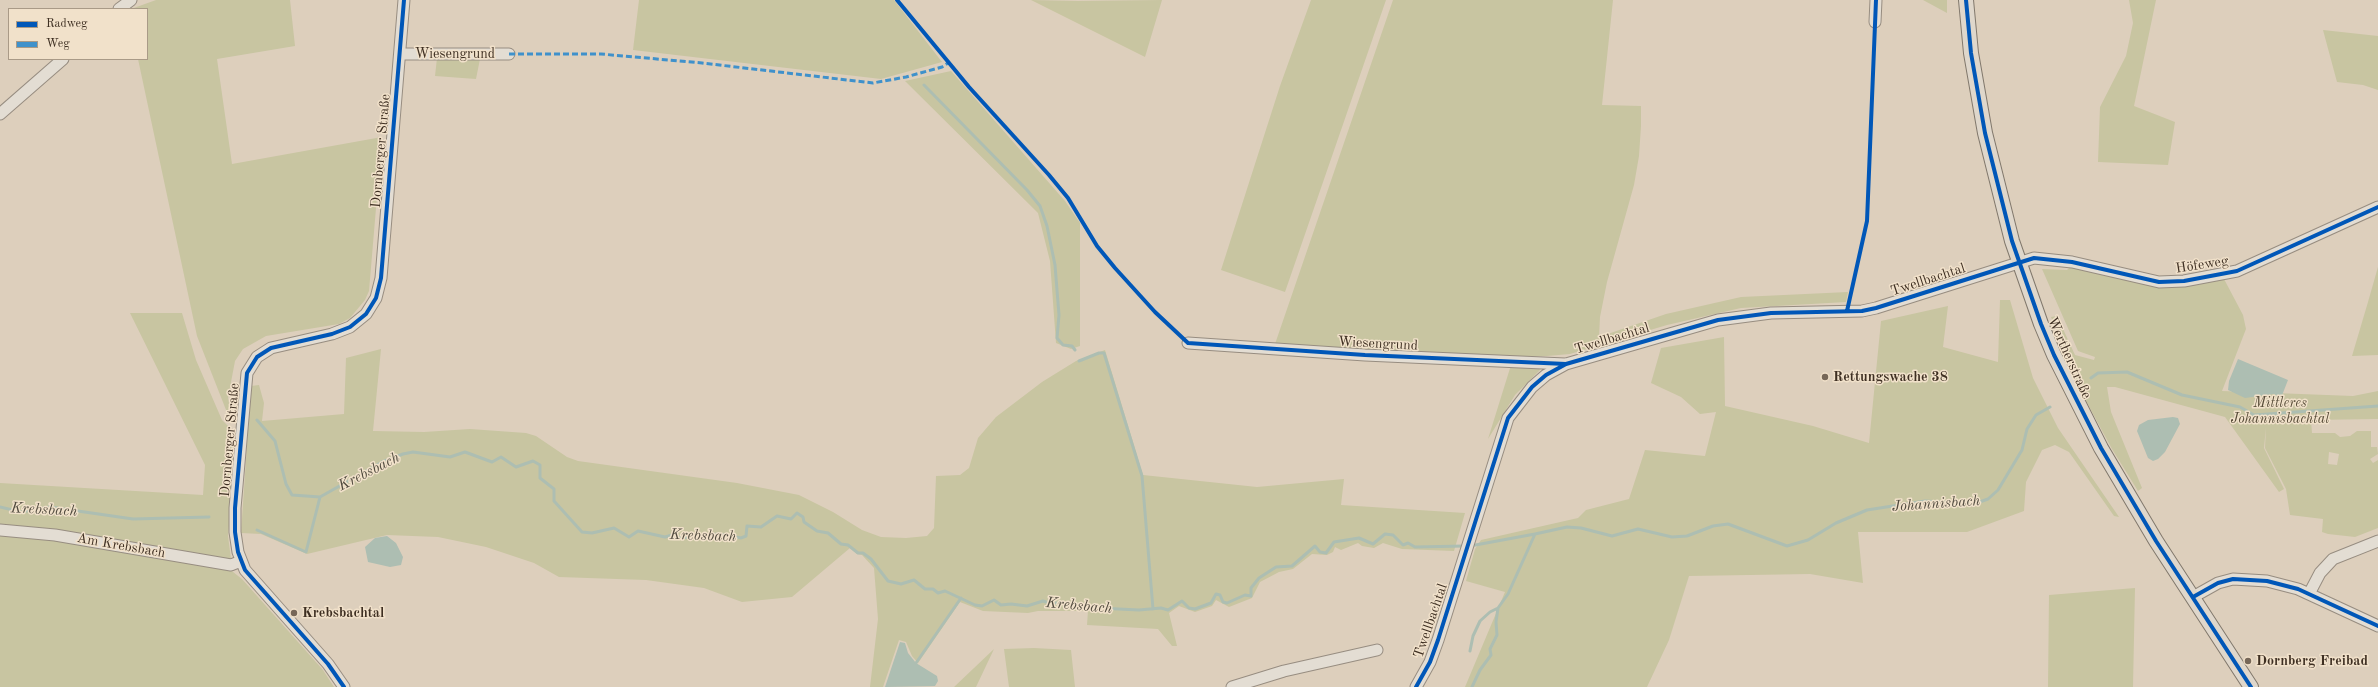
<!DOCTYPE html>
<meta charset="utf-8">
<style>
body{margin:0}
#map{position:relative;width:2378px;height:687px;overflow:hidden;background:#ddcfbc;font-family:"Old Standard TT",serif}
canvas{display:block}
.legend{position:absolute;left:8px;top:8px;width:140px;height:52px;box-sizing:border-box;background:#f1e1ca;border:1px solid #a99a87;margin:0;padding:5px 7px;list-style:none;font-size:12px;color:#3e2f22}
.legend li{display:flex;align-items:center;gap:8px;height:20px}
.legend b{width:20px;border:1px solid #a99a87}
</style>
<div id="map">
<canvas width="2378" height="687"></canvas>
<ul class="legend">
<li><b style="height:5px;background:#0057b8"></b>Radweg</li>
<li><b style="height:5px;background:#3f91cb"></b>Weg</li>
</ul>
</div>
<script>
const context = document.querySelector('canvas').getContext('2d');
context.lineJoin = 'round';
function fill(path, color) {
  context.fillStyle = color;
  context.fill(path, 'evenodd');
}
function shape(rows) {
  const path = new Path2D();
  for (const r of rows) {
    path.moveTo(r[0], r[1]);
    for (let i = 2; i < r.length; i += 2) path.lineTo(r[i], r[i + 1]);
  }
  return path;
}
function strokePath(path, color, width, dash) {
  context.strokeStyle = color;
  context.lineWidth = width;
  context.lineCap = dash ? 'butt' : 'round';
  context.setLineDash(dash || []);
  context.stroke(path);
}
function drawText(font, color, halo, rows, align = 'center') {
  context.font = font + ' "Old Standard TT",serif';
  context.lineWidth = 3;
  context.setLineDash([]);
  context.textBaseline = 'middle';
  context.strokeStyle = halo;
  context.fillStyle = color;
  for (const [text, x, y, turn = 0] of rows) {
    context.save();
    context.translate(x, y);
    context.rotate((+turn || 0) * Math.PI / 180);
    context.textAlign = isNaN(turn) ? turn : align;
    if (halo) context.strokeText(text, 0, 0);
    context.fillText(text, 0, 0);
    context.restore();
  }
}
const green = shape([
 [156,0,290,0,295,46,217,59,232,164,382,137,369,291,365,300,350,318,339,324,266,336,243,349,235,361,228,398,231,414,228,415,197,336,138,59,147,59,147,9,131,9],
 [639,0,894,0,942,62,881,79,633,50],
 [1031,0,1078,1,1162,0,1145,57],
 [1311,0,1386,0,1285,292,1221,270,1280,86],
 [1393,0,1613,0,1602,105,1641,106,1641,126,1639,156,1634,185,1607,282,1600,317,1599,337,1666,314,1741,297,1848,292,1846,302,1741,308,1667,325,1570,354,1547,356,1519,357,1275,344],
 [1923,0,1947,0,1947,13],
 [2129,0,2156,0,2134,106,2175,122,2168,165,2098,162,2100,107,2126,56,2133,23],
 [2323,30,2378,36,2378,90,2363,85,2337,82],
 [437,58,480,59,476,79,435,76],
 [951,71,1065,201,1080,223,1080,346,1071,349,1056,343,1050,261,1038,213,905,81],
 [2070,267,2158,286,2224,279,2243,315,2246,329,2222,391,2353,396,2378,391,2378,419,2311,420,2312,433,2335,433,2340,437,2350,436,2357,431,2371,431,2371,447,2377,447,2378,454,2370,459,2373,463,2378,460,2378,528,2355,537,2328,534,2322,532,2323,519,2290,515,2286,489,2265,448,2266,427,2264,448,2284,489,2279,492,2225,417,2115,387,2107,387,2111,412,2142,488,2138,491,2112,449,2085,399,2051,317,2057,316,2075,355,2094,360,2095,357,2078,351,2042,269,2067,270],
 [2329,452,2339,454,2337,465,2328,464],
 [2378,267,2378,355,2352,356,2368,302],
 [2000,300,2010,300,2033,378,2058,428,2119,517,2114,516,2069,452,2055,445,2042,450,2026,482,2024,511,1967,532,1858,532,1863,583,1810,574,1689,576,1669,640,1647,687,1465,687,1505,592,1466,581,1475,549,1481,540,1578,518,1586,510,1629,499,1645,450,1705,456,1716,412,1700,414,1681,397,1651,383,1661,348,1724,337,1725,406,1813,426,1869,443,1881,321,1948,306,1943,347,1998,362],
 [130,313,182,313,196,360,222,420,238,436,228,536,231,559,49,531,0,529,0,483,203,495,205,465],
 [381,349,373,431,424,432,470,429,526,433,536,436,567,457,578,461,737,483,799,495,833,512,862,530,881,537,906,538,927,536,934,528,936,476,960,475,969,468,978,438,996,417,1042,382,1076,361,1105,350,1143,475,1257,487,1344,479,1341,505,1465,513,1454,551,1402,549,1383,543,1374,548,1362,546,1358,543,1341,550,1335,547,1333,552,1327,555,1312,554,1293,569,1279,572,1260,582,1252,598,1229,607,1216,600,1212,606,1195,612,1179,606,1169,613,1177,646,1172,646,1158,629,1087,625,1088,611,1038,611,1028,613,983,611,960,602,918,663,912,656,906,642,899,640,883,687,870,687,878,619,874,568,862,555,857,554,850,548,792,597,742,602,704,588,646,580,559,577,534,563,486,547,438,537,387,535,307,554,261,534,241,533,251,386,259,385,264,403,262,421,344,414,346,358],
 [1511,365,1538,366,1540,370,1515,395,1488,439],
 [0,532,30,534,228,568,242,579,323,670,334,687,0,687],
 [2135,588,2133,687,2048,687,2049,595],
 [1034,648,1071,650,1075,687,1009,687,1004,649],
 [994,649,976,687,954,687]
]);
const water = shape([
 [2238,359,2288,380,2281,398,2274,394,2245,398,2228,390,2229,381],
 [2173,417,2178,418,2180,424,2165,452,2158,459,2153,461,2148,458,2137,431,2139,425,2148,420],
 [387,536,396,543,403,557,401,565,390,567,368,562,365,547,375,538],
 [900,642,905,643,908,653,916,663,937,676,938,681,935,686,885,687]
]);
const stream = shape([
 [924,85,1027,190,1040,206,1047,226,1055,265,1059,315,1057,338,1063,345,1072,346,1075,350],
 [1079,361,1099,353,1104,353,1142,476,1153,609],
 [2091,378,2098,373,2127,372,2182,395,2240,407,2254,415,2378,406],
 [257,420,275,441,286,484,292,495,320,497],
 [0,507,21,512,50,507,133,519,209,517],
 [257,530,306,552,320,497,382,462,403,454,413,452,450,457,465,452,492,462,501,457,516,467,533,461,540,465,540,478,554,489,554,501,582,532,592,533,614,528,629,537,638,531,665,537,672,535,680,538,719,534,741,538,746,536,747,526,761,527,777,516,791,519,797,513,803,517,804,522,817,531,828,533,841,544,848,545,858,553,863,553,871,559,888,581,901,584,914,580,925,589,933,589,938,593,945,591,975,605,982,606,994,600,1001,605,1011,604,1027,606,1043,601,1049,603,1067,603,1078,607,1139,610,1161,608,1168,610,1182,601,1189,608,1195,609,1211,603,1216,594,1220,595,1223,602,1227,603,1245,595,1251,596,1251,588,1259,578,1276,567,1292,566,1315,546,1320,552,1326,553,1334,542,1359,538,1373,544,1385,534,1393,535,1403,545,1408,543,1415,547,1464,546],
 [1470,546,1535,534],
 [1470,651,1473,636,1480,621,1490,612,1498,608,1508,594,1535,534,1567,527,1581,528,1612,536,1638,529,1672,537,1687,536,1713,526,1728,524,1787,546,1808,540,1836,523,1867,510,1925,501,1974,504,1988,499,1998,490,2022,450,2027,429,2036,415,2050,407],
 [916,663,961,598],
 [1472,687,1480,670,1491,655,1490,649,1497,635,1496,622,1498,608]
]);
const minor = shape([
 [119,9,131,0],
 [1875,22,1876,0],
 [400,54,509,54],
 [0,114,63,59],
 [1188,343,1365,355,1565,364],
 [0,530,55,535,231,565,241,561],
 [2309,594,2320,573,2333,559,2378,541],
 [2193,597,2218,583,2233,579,2267,581,2298,589,2378,626],
 [344,687,328,664,245,570,238,552,235,532,235,508,247,373,257,357,271,348,332,334,350,327,366,314,376,298,381,278,404,0],
 [1232,687,1284,671,1377,650],
 [1416,687,1430,662,1438,640,1508,418,1532,387,1546,375,1566,364,1718,320,1771,313,1862,311,1876,308,2034,258,2072,262,2159,282,2184,281,2237,271,2378,207]
]);
const major = shape([
 [1966,0,1971,53,1985,133,2012,241,2041,324,2054,355,2101,448,2156,541,2251,687]
]);
const quiet = shape([
 [509,54,601,54,702,63,873,83,906,77,942,67,948,63]
]);
const cycleway = shape([
 [897,0,969,87,1049,175,1068,198,1097,246,1115,268,1155,312,1188,343,1365,355,1566,364],
 [1966,0,1971,53,1985,133,2012,241,2041,324,2054,355,2101,448,2156,541,2251,687],
 [1847,311,1867,221,1876,0],
 [2193,597,2218,583,2233,579,2267,581,2298,589,2378,626],
 [344,687,328,664,245,570,238,552,235,532,235,508,247,373,257,357,271,348,332,334,350,327,366,314,376,298,381,278,404,0],
 [1416,687,1430,662,1438,640,1508,418,1532,387,1546,375,1566,364,1718,320,1771,313,1862,311,1876,308,2034,258,2072,262,2159,282,2184,281,2237,271,2378,207]
]);
const markers = [
 [1825,377,4,"#766758"],
 [294,613,4,"#766758"],
 [2248,661,4,"#766758"]
];
const streetNames = [
 ["Wiesengrund",455,54],
 ["Dornberger Straße",381,151,-85],
 ["Höfeweg",2202,265,-9],
 ["Twellbachtal",1928,280,-18],
 ["Twellbachtal",1612,339,-17],
 ["Wiesengrund",1378,344,3],
 ["Wertherstraße",2069,358,66],
 ["Dornberger Straße",230,440,-85],
 ["Am Krebsbach",121,546,10],
 ["Twellbachtal",1431,621,-71]
];
const poiNames = [
 ["Rettungswache 38",1833,377],
 ["Krebsbachtal",302,613],
 ["Dornberg Freibad",2256,661]
];
const parkNames = [
 ["Mittleres",2280,403],
 ["Johannisbachtal",2280,419]
];
const waterNames = [
 ["Krebsbach",369,472,-27],
 ["Johannisbach",1936,504,-4],
 ["Krebsbach",44,510,3],
 ["Krebsbach",703,536,2],
 ["Krebsbach",1079,606,5]
];
fill(green, '#c8c5a1');
fill(water, '#adbeb2');
strokePath(stream, '#adbeb2', 3);
strokePath(minor, '#978d81', 13);
strokePath(major, '#81786c', 16);
strokePath(minor, '#e3ddd3', 11);
strokePath(major, '#dfd7cb', 14);
strokePath(quiet, '#3f91cb', 3, [6, 3]);
strokePath(cycleway, '#0057b8', 4);
for (const [x, y, r, color] of markers) {
  const dot = new Path2D();
  dot.arc(x, y, r, 0, 2 * Math.PI);
  context.fillStyle = color;
  context.fill(dot);
  strokePath(dot, '#f1e1ca', 1.5);
}
drawText('14px', '#3e2f22', '#f1e1ca', streetNames);
drawText('bold 14px', '#3e2f22', '#f1e1ca', poiNames, 'left');
drawText('italic 14px', '#564b37', '#f1e1ca', parkNames);
drawText('italic 15px', '#504a3e', '#f1e1ca', waterNames);
</script>
